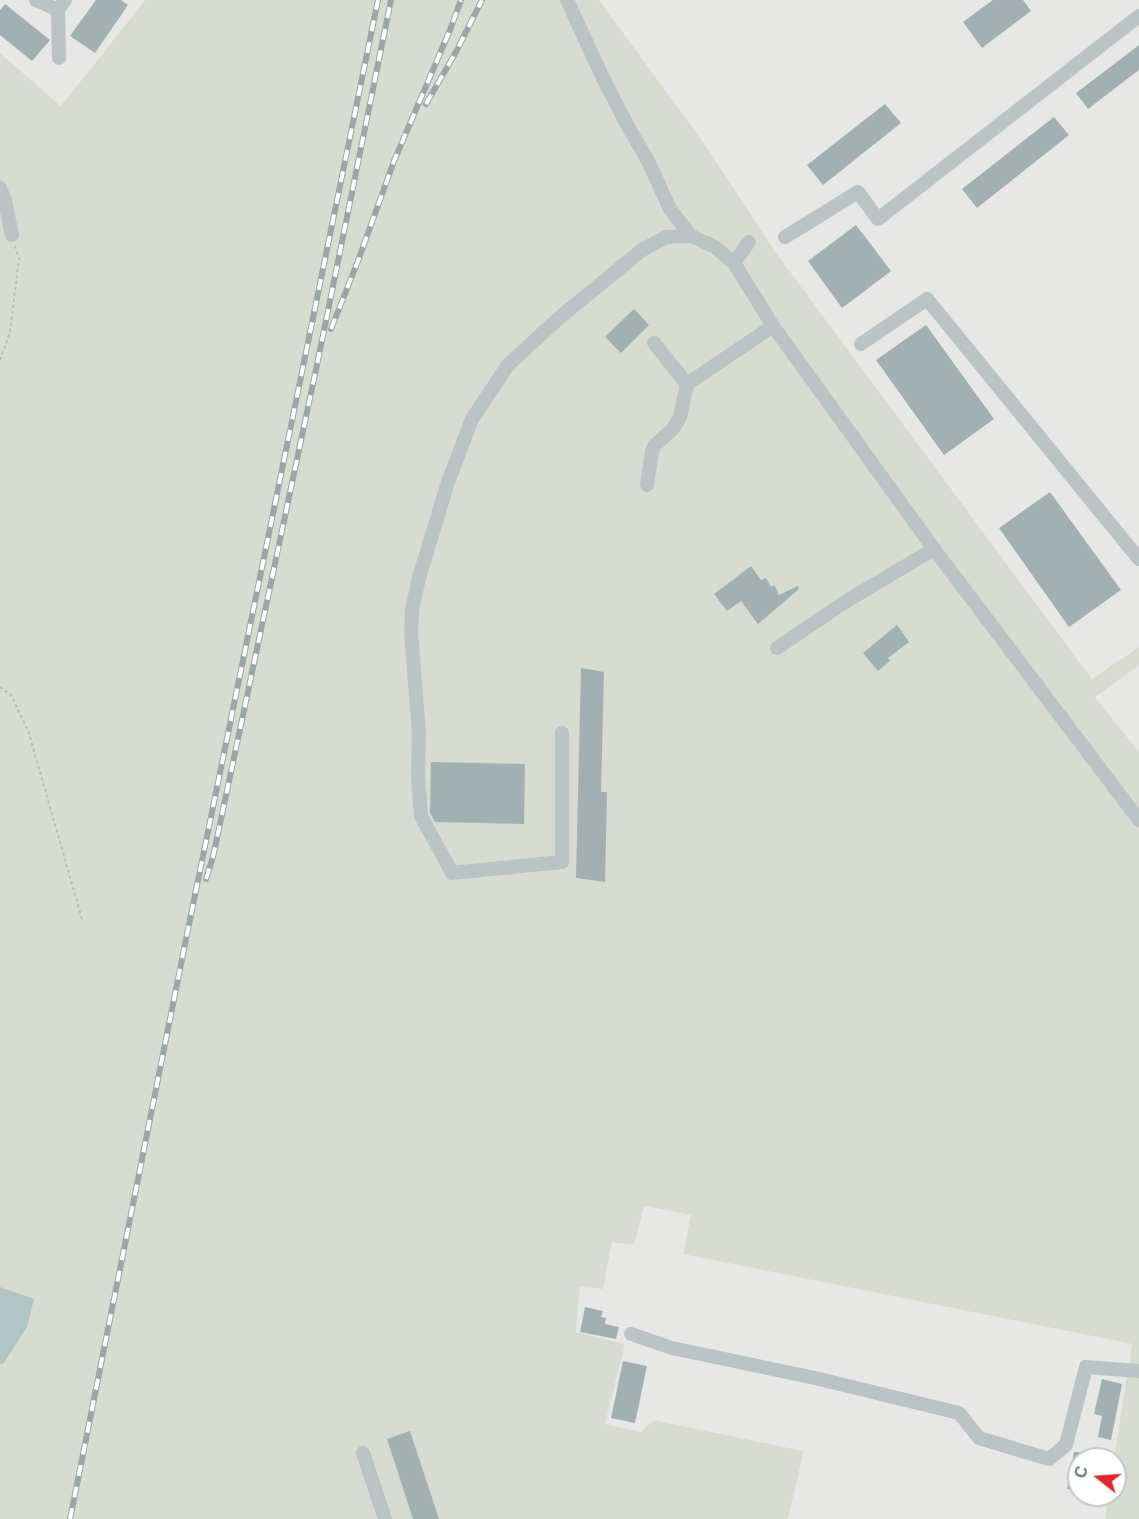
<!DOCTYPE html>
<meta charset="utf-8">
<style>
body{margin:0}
#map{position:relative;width:1139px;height:1519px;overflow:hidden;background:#f6f5f2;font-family:"DM Sans",sans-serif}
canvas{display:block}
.north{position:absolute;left:1067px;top:1447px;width:60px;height:60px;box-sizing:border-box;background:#fff;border:2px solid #c0c9cb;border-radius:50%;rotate:287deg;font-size:16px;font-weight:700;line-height:24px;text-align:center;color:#61787d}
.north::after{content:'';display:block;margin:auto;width:21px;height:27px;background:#e22629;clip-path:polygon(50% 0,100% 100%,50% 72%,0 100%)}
</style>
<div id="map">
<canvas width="1139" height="1519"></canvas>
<div class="north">С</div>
</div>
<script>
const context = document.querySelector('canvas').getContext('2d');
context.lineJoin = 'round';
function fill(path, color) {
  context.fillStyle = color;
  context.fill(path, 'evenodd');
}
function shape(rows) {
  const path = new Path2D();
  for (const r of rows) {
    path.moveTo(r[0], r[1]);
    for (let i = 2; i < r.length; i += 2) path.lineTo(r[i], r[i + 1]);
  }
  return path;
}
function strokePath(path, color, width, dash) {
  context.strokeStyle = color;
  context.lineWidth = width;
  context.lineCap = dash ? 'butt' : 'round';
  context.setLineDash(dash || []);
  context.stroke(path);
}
const built = shape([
 [0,0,145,0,61,106,0,53],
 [599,0,1139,0,1139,647,1093,680,774,250,704,143],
 [1139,666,1139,752,1095,697],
 [644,1206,691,1215,684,1254,1132,1344,1114,1459,1079,1459,1079,1495,1108,1495,1105,1519,788,1519,804,1451,654,1420,641,1432,605,1424,625,1344,576,1332,580,1287,603,1289,612,1241]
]);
const green = shape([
 [145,0,599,0,704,143,774,250,1092,679,1139,647,1139,666,1095,697,1139,752,1139,1366,1129,1365,1132,1344,683,1254,691,1215,644,1206,634,1245,612,1242,603,1289,580,1287,576,1332,625,1344,605,1424,641,1432,654,1420,804,1451,788,1519,0,1519,0,53,61,106],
 [1127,1375,1139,1376,1139,1519,1105,1519,1108,1495,1115,1495,1114,1459]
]);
const water = shape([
 [0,1287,34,1299,27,1327,3,1364,0,1364]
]);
const building = shape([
 [96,0,121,0,128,5,95,53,70,36],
 [993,0,1023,0,1031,11,982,48,963,22],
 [5,4,50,40,32,61,0,35,0,10],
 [1139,45,1139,70,1088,109,1076,93],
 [885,104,901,123,823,185,807,165],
 [1054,117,1069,135,977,208,962,189],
 [856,225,891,271,842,308,808,261],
 [634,309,649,325,621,353,605,337],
 [926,325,994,419,944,455,876,360],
 [1050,492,1121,590,1069,627,999,528],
 [751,566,761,580,766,578,771,587,774,585,779,595,798,586,799,589,758,624,741,601,727,611,714,594],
 [897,625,909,642,888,658,890,661,878,671,863,653],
 [581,668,604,672,601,792,607,792,605,882,576,878],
 [431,762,525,764,524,824,435,822,430,813],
 [585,1307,603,1311,601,1317,606,1318,605,1324,619,1327,616,1339,580,1332],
 [623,1361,647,1366,635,1423,611,1418],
 [1102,1379,1122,1384,1111,1440,1098,1437,1102,1416,1094,1414],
 [410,1431,439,1519,413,1519,387,1439],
 [1074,1452,1079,1452,1079,1491,1067,1489]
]);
const path = shape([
 [0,360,10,332,19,258,15,246],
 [0,687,11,695,28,730,82,919]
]);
const minor = shape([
 [36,0,58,10],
 [567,0,603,78,625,121,649,163,670,209,691,236],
 [59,58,58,10,65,0],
 [0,188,5,201,12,235],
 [785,237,858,192,878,219,1139,16],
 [734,263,749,242],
 [654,343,687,384],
 [861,344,927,299,1139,559],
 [647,485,652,451,655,445,673,429,680,417,687,384,773,326],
 [777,648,845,602,934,549],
 [562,733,562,862,452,873,421,816,418,777,419,733,411,632,412,610,419,578,448,482,472,419,508,365,559,318,642,250,666,237,691,236,715,247,734,263,773,326,934,549,1139,820],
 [631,1334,672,1348,815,1378,959,1413,979,1438,1049,1459,1066,1445,1086,1367,1139,1371],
 [363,1453,385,1519]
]);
const rail = shape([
 [426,104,456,52,482,0],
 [331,329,358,261,394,161,450,30,461,0],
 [206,879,213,857,318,360,391,0],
 [70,1519,185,944,378,0]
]);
fill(built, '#e7e7e6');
fill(green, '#d7dbd1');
fill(water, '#b2c5c5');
fill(building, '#a3b0b2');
strokePath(path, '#b9bdbe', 2, [3, 3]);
strokePath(minor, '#bcc3c5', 14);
strokePath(rail, '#9ca6a9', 6);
strokePath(rail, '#fff', 4, [11]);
</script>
